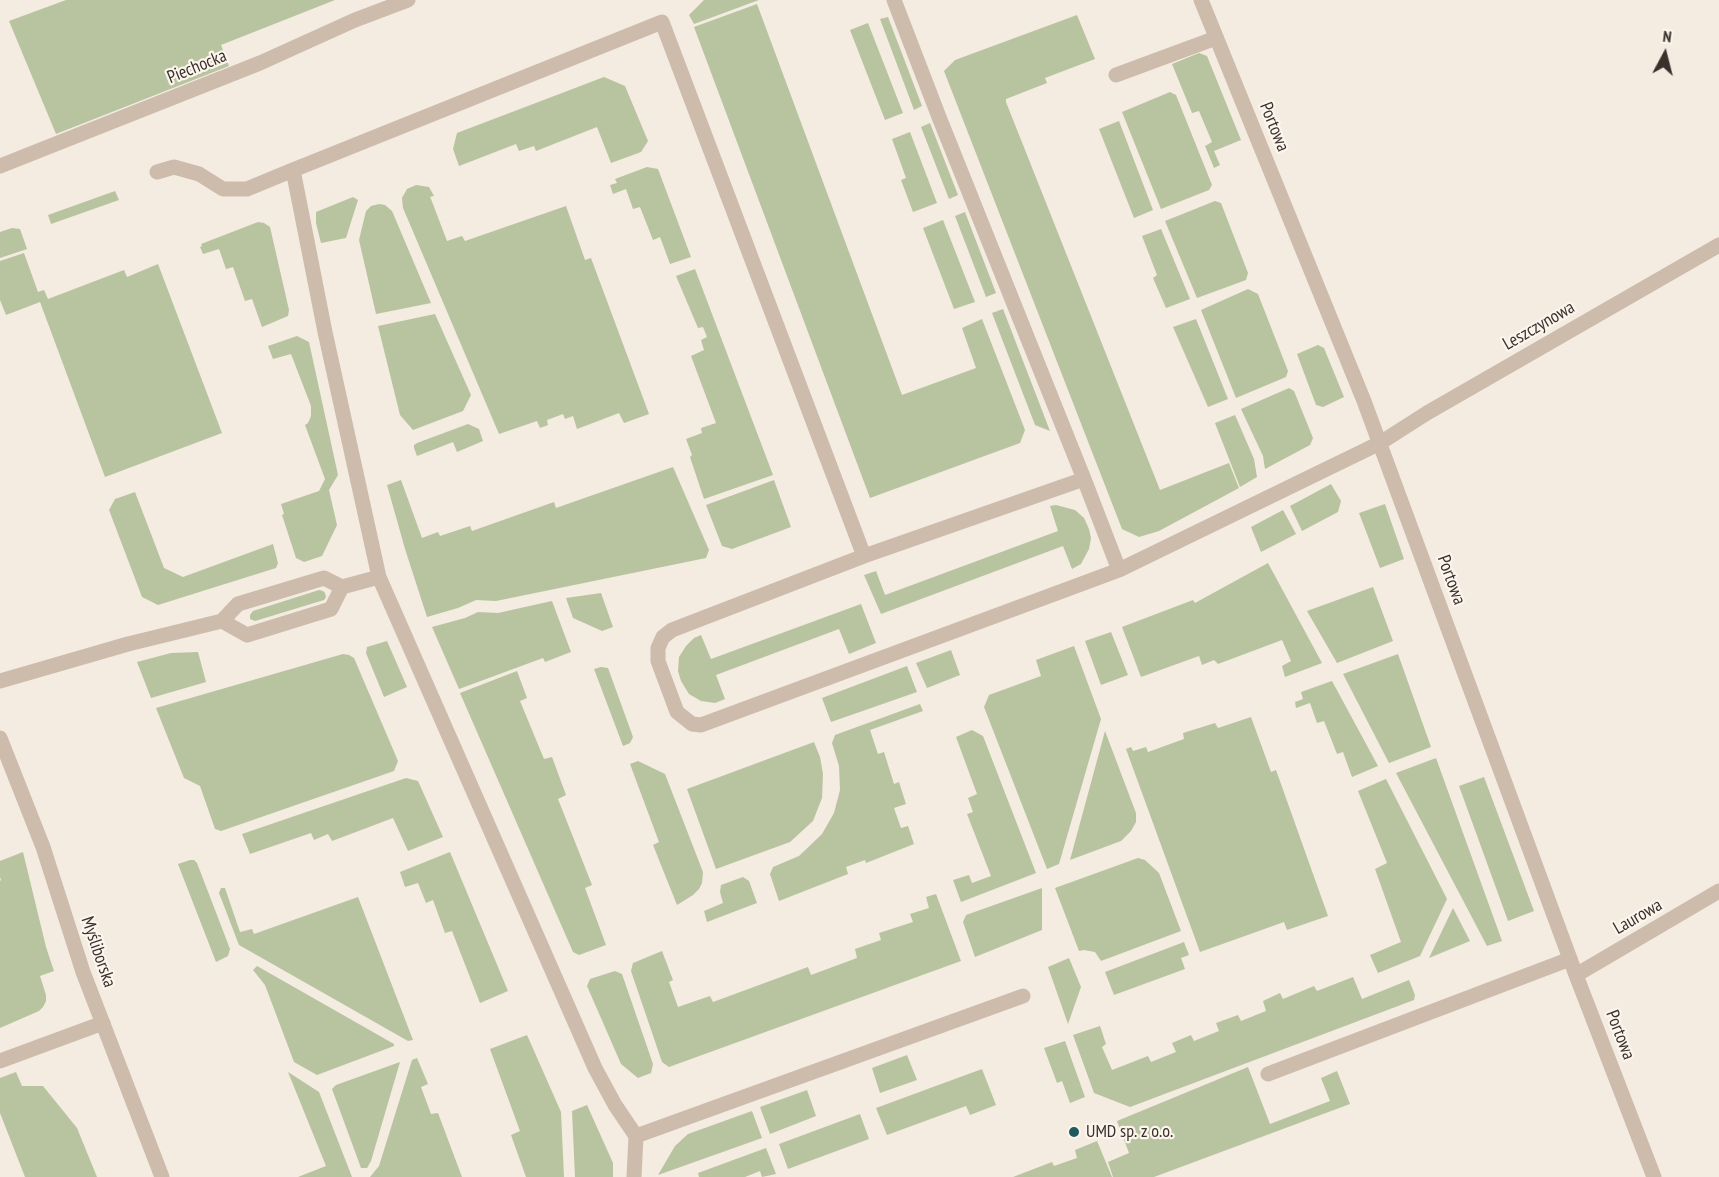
<!DOCTYPE html>
<meta charset="utf-8">
<style>
body{margin:0}
#map{position:relative;width:1719px;height:1177px;overflow:hidden;background:#f4ebe1;font-family:"PT Sans Narrow",sans-serif}
canvas{display:block}
.north{position:absolute;left:1635px;top:24px;width:60px;height:60px;-webkit-text-stroke:4px #fbf5ee;paint-order:stroke;rotate:7deg;font-size:16px;font-weight:700;line-height:24px;text-align:center;color:#3b302b}
.north::after{content:'';display:block;margin:auto;width:21px;height:27px;background:#3b302b;clip-path:polygon(50% 0,100% 100%,50% 72%,0 100%)}
</style>
<div id="map">
<canvas width="1719" height="1177"></canvas>
<div class="north">N</div>
</div>
<script>
const context = document.querySelector('canvas').getContext('2d');
context.lineJoin = 'round';
function fill(path, color) {
  context.fillStyle = color;
  context.fill(path, 'evenodd');
}
function shape(rows) {
  const path = new Path2D();
  for (const r of rows) {
    path.moveTo(r[0], r[1]);
    for (let i = 2; i < r.length; i += 2) path.lineTo(r[i], r[i + 1]);
  }
  return path;
}
function strokePath(path, color, width, dash) {
  context.strokeStyle = color;
  context.lineWidth = width;
  context.lineCap = dash ? 'butt' : 'round';
  context.setLineDash(dash || []);
  context.stroke(path);
}
function drawText(font, color, halo, rows, align = 'center') {
  context.font = font + ' "PT Sans Narrow",sans-serif';
  context.lineWidth = 4.5;
  context.setLineDash([]);
  context.textBaseline = 'middle';
  context.strokeStyle = halo;
  context.fillStyle = color;
  for (const [text, x, y, turn = 0] of rows) {
    context.save();
    context.translate(x, y);
    context.rotate((+turn || 0) * Math.PI / 180);
    context.textAlign = isNaN(turn) ? turn : align;
    if (halo) context.strokeText(text, 0, 0);
    context.fillText(text, 0, 0);
    context.restore();
  }
}
const green = shape([
 [66,0,335,0,221,45,229,66,56,134,9,21],
 [704,0,759,0,694,24,689,15],
 [757,4,902,395,976,368,962,328,982,319,1025,430,1020,443,870,498,694,27],
 [1077,15,1095,59,1045,78,1047,83,1006,99,1006,102,1160,490,1229,463,1239,488,1159,531,1139,537,1122,529,944,71,955,60],
 [888,17,922,106,914,110,880,19],
 [868,23,903,113,885,120,850,30],
 [1199,53,1207,56,1241,140,1214,151,1220,165,1214,168,1205,146,1212,142,1199,111,1192,113,1172,64],
 [604,77,625,86,648,141,641,152,611,163,597,127,536,151,534,146,519,151,516,144,459,166,453,149,457,133],
 [1170,92,1176,95,1212,185,1209,190,1161,209,1122,112],
 [1119,121,1153,210,1134,218,1099,129],
 [930,123,958,195,949,199,921,127],
 [910,132,937,203,913,212,901,180,906,178,892,139],
 [647,167,658,169,691,257,670,264,660,237,653,240,640,207,633,209,626,189,613,194,610,185,617,183,615,179],
 [416,185,429,187,434,196,430,197,431,199,447,241,462,236,465,241,566,206,585,260,591,258,649,414,624,423,619,413,577,429,573,416,565,419,563,414,547,420,548,425,540,428,537,421,499,434,403,208,402,198,407,189],
 [115,191,119,200,51,224,48,215],
 [353,197,358,200,346,238,321,243,316,223,316,212],
 [1215,201,1221,203,1248,273,1246,280,1197,298,1165,221],
 [379,204,385,205,392,211,431,303,376,314,359,240,366,211,371,206],
 [965,212,996,293,986,297,955,216],
 [943,220,975,302,954,309,923,228],
 [258,222,264,223,270,227,289,310,288,316,262,327,252,299,245,301,233,267,226,269,219,249,203,254,200,247,202,246,201,244],
 [12,228,20,229,27,249,0,258,0,232],
 [1161,229,1190,299,1166,308,1153,278,1157,275,1142,236],
 [24,253,38,292,44,290,48,299,124,270,127,277,158,264,222,433,105,477,40,302,6,315,0,300,0,261],
 [695,269,773,475,704,499,690,457,692,455,686,439,702,433,701,428,716,423,691,356,704,350,701,340,707,337,703,327,698,328,676,276],
 [1248,289,1258,294,1288,371,1286,377,1236,398,1201,310],
 [1003,309,1050,431,1035,425,992,313],
 [435,314,471,395,463,411,413,430,400,415,378,326],
 [1196,319,1228,399,1208,407,1173,327],
 [297,336,309,342,338,475,329,490,337,525,322,556,304,562,296,558,282,515,284,514,281,504,319,491,325,479,305,425,308,423,311,416,311,406,291,354,273,359,268,346],
 [1318,345,1324,348,1344,397,1323,407,1316,405,1297,354],
 [1289,388,1294,391,1313,438,1310,445,1265,469,1263,456,1241,409],
 [1235,415,1254,459,1257,477,1240,487,1215,423],
 [468,424,479,429,483,441,457,452,453,442,417,456,414,448,414,445,417,443],
 [673,467,709,550,706,558,496,601,476,600,458,608,427,617,405,549,387,485,401,480,422,538,438,532,440,536,470,526,472,531,554,502,556,508],
 [774,480,791,527,732,549,722,546,706,505],
 [1331,484,1341,501,1338,512,1302,531,1290,506],
 [135,492,164,568,183,577,273,544,278,563,276,568,158,605,142,597,109,510,115,499],
 [1385,504,1404,559,1380,568,1359,513],
 [1056,505,1075,510,1084,518,1089,529,1091,538,1089,549,1081,564,1072,569,1063,546,881,614,864,575,876,571,885,595,1058,531,1050,506],
 [1283,510,1296,534,1261,552,1251,527],
 [1268,563,1322,663,1285,677,1282,666,1291,661,1282,640,1218,664,1214,660,1202,665,1199,656,1141,677,1122,627,1193,600,1195,603],
 [1373,587,1393,641,1337,663,1307,611],
 [319,590,323,591,325,593,326,597,324,600,255,621,250,619,250,615,253,611],
 [601,593,613,627,602,631,573,618,566,598],
 [552,601,571,652,545,662,543,658,459,689,432,627,465,618,478,612,498,613],
 [861,604,876,643,849,654,839,629,716,675,725,699,715,703,701,701,689,694,681,681,678,671,679,657,686,646,694,638,701,635,711,659],
 [1111,632,1128,675,1101,685,1085,641],
 [387,641,407,687,384,697,366,653,367,647],
 [1074,646,1101,719,1059,864,1047,869,984,707,989,695,1041,676,1036,660],
 [951,650,960,675,927,688,916,663],
 [198,652,206,682,151,698,137,662,171,653],
 [343,654,349,655,354,658,398,761,394,771,221,831,215,829,200,786,184,778,156,708],
 [1398,654,1431,747,1389,763,1343,674],
 [907,666,917,692,831,722,822,698],
 [601,667,608,668,633,737,630,743,623,746,594,669],
 [517,671,527,698,520,701,544,759,552,757,566,795,558,799,592,885,585,888,606,945,579,955,573,952,460,693],
 [1332,681,1378,766,1352,777,1343,752,1337,754,1324,721,1317,723,1310,703,1296,708,1295,702,1303,699,1301,692],
 [920,704,923,711,870,730,878,754,884,752,894,784,899,782,906,804,894,808,901,828,908,826,914,844,866,863,865,860,846,867,848,874,779,901,770,874,773,867,799,856,822,834,834,813,840,790,839,766,832,743,835,735],
 [1251,717,1271,772,1276,770,1328,916,1287,930,1284,922,1200,952,1126,749,1131,747,1133,751,1146,747,1148,752,1184,739,1183,733,1215,723,1218,728],
 [972,730,983,736,1036,873,961,902,953,880,969,875,972,883,991,876,967,814,973,812,968,798,977,794,956,737],
 [1105,731,1136,813,1136,822,1131,831,1121,841,1070,860],
 [814,742,820,757,823,774,822,798,813,821,790,842,716,869,687,789],
 [1436,758,1502,941,1487,946,1396,773],
 [638,761,665,774,703,872,702,883,699,889,693,895,677,905,653,845,659,842,630,764],
 [1484,777,1534,911,1508,921,1459,786],
 [406,778,418,781,443,837,408,851,393,818,332,841,328,834,314,840,311,833,250,854,242,834],
 [1386,779,1447,899,1420,956,1378,973,1370,955,1401,942,1375,869,1387,863,1358,791],
 [23,852,46,947,54,971,40,976,46,995,46,1001,43,1007,39,1011,0,1028,0,881,1,880,0,877,0,861],
 [450,852,508,991,480,1003,452,931,445,933,433,900,426,903,418,883,405,887,400,872],
 [1138,858,1145,860,1159,873,1181,931,1101,961,1095,952,1084,950,1079,951,1055,888],
 [190,860,194,860,197,863,230,949,228,956,216,962,178,864],
 [743,877,749,881,757,903,707,922,704,911,723,903,720,892,721,885],
 [221,888,225,888,240,932,252,929,254,934,358,897,413,1040,408,1041,239,945,219,893],
 [1042,888,1042,930,975,957,963,922,966,915],
 [936,894,961,961,669,1067,662,1062,631,971,633,963,662,951,673,980,669,982,678,1007,710,996,713,1002,808,967,811,975,857,958,855,949,881,940,879,933,913,922,910,914,929,908,926,897],
 [1453,908,1470,941,1429,958],
 [1184,942,1189,955,1181,958,1185,969,1114,995,1105,972],
 [1069,958,1081,987,1068,1024,1048,967],
 [257,966,394,1044,394,1046,317,1075,294,1062,265,985,253,970],
 [615,971,622,974,653,1064,651,1073,638,1078,621,1064,587,986,590,979],
 [1353,977,1362,999,1409,980,1415,995,1414,1000,1130,1107,1094,1093,1073,1035,1100,1026,1106,1044,1102,1047,1112,1070,1148,1056,1151,1062,1176,1052,1172,1043,1191,1035,1194,1041,1219,1031,1216,1023,1238,1015,1241,1021,1266,1011,1263,1001,1280,993,1283,999,1314,986,1317,991],
 [527,1035,561,1112,564,1177,526,1177,511,1135,520,1131,490,1049],
 [1065,1041,1085,1097,1070,1103,1062,1081,1057,1083,1044,1048],
 [907,1055,917,1080,880,1093,872,1068],
 [417,1058,428,1084,421,1087,431,1114,438,1113,462,1177,370,1177,379,1166,412,1060],
 [400,1062,371,1161,367,1168,361,1168,332,1089,336,1085],
 [1248,1067,1270,1124,1330,1101,1321,1078,1337,1071,1350,1104,1154,1177,1113,1177,1108,1162,1129,1153,1117,1121],
 [982,1069,996,1105,970,1115,966,1106,887,1135,876,1108],
 [16,1072,22,1086,43,1086,77,1128,97,1177,25,1177,0,1113,0,1078],
 [288,1072,319,1092,352,1177,298,1177,326,1166],
 [807,1090,816,1116,770,1134,760,1107],
 [587,1105,613,1163,613,1177,575,1177,572,1111],
 [752,1111,762,1138,658,1175,675,1146,688,1134],
 [860,1114,869,1139,788,1169,779,1144],
 [1097,1141,1112,1177,1013,1177,1052,1162,1054,1166,1077,1158,1075,1150],
 [766,1148,776,1174,762,1177,760,1171,745,1177,699,1177,698,1173]
]);
const service = shape([
 [894,0,939,117,1084,479],
 [1116,75,1216,38],
 [157,172,174,167,199,174,223,189,247,189,293,170],
 [1084,479,1119,570,701,725,692,724,677,712,658,661,658,648,663,637,672,630,864,556,1084,479],
 [1119,570,1380,443],
 [222,621,247,635,331,609,342,587],
 [0,681,128,644,222,621,238,604,324,578,342,587,379,577],
 [0,1061,103,1023],
 [1268,1074,1570,959],
 [636,1136,1023,996],
 [634,1177,636,1136,615,1105,595,1068,379,577,325,332,293,170,662,22,864,556]
]);
const minor = shape([
 [1201,0,1364,401,1576,975,1654,1177],
 [0,166,260,63,355,20,408,0],
 [1380,443,1427,413,1719,245],
 [1576,975,1719,891]
]);
const tertiary = shape([
 [0,738,43,847,83,972,162,1177]
]);
const markers = [
 [1074,1132,6,"#1f5a5e"]
];
const streetNames = [
 ["Piechocka",197,67,-22],
 ["Portowa",1274,127,68],
 ["Leszczynowa",1539,326,-30],
 ["Portowa",1451,580,70],
 ["Laurowa",1638,917,-30],
 ["Myśliborska",98,952,71],
 ["Portowa",1620,1035,69]
];
const poiNames = [
 ["UMD sp. z o.o.",1086,1132]
];
fill(green, '#b8c4a0');
strokePath(service, '#cdbbac', 15);
strokePath(minor, '#cdbbac', 15);
strokePath(tertiary, '#cdbbac', 15);
for (const [x, y, r, color] of markers) {
  const dot = new Path2D();
  dot.arc(x, y, r, 0, 2 * Math.PI);
  context.fillStyle = color;
  context.fill(dot);
  strokePath(dot, '#fbf5ee', 2);
}
drawText('18px', '#3b302b', '#fbf5ee', streetNames);
drawText('18px', '#3b302b', '#fbf5ee', poiNames, 'left');
</script>
